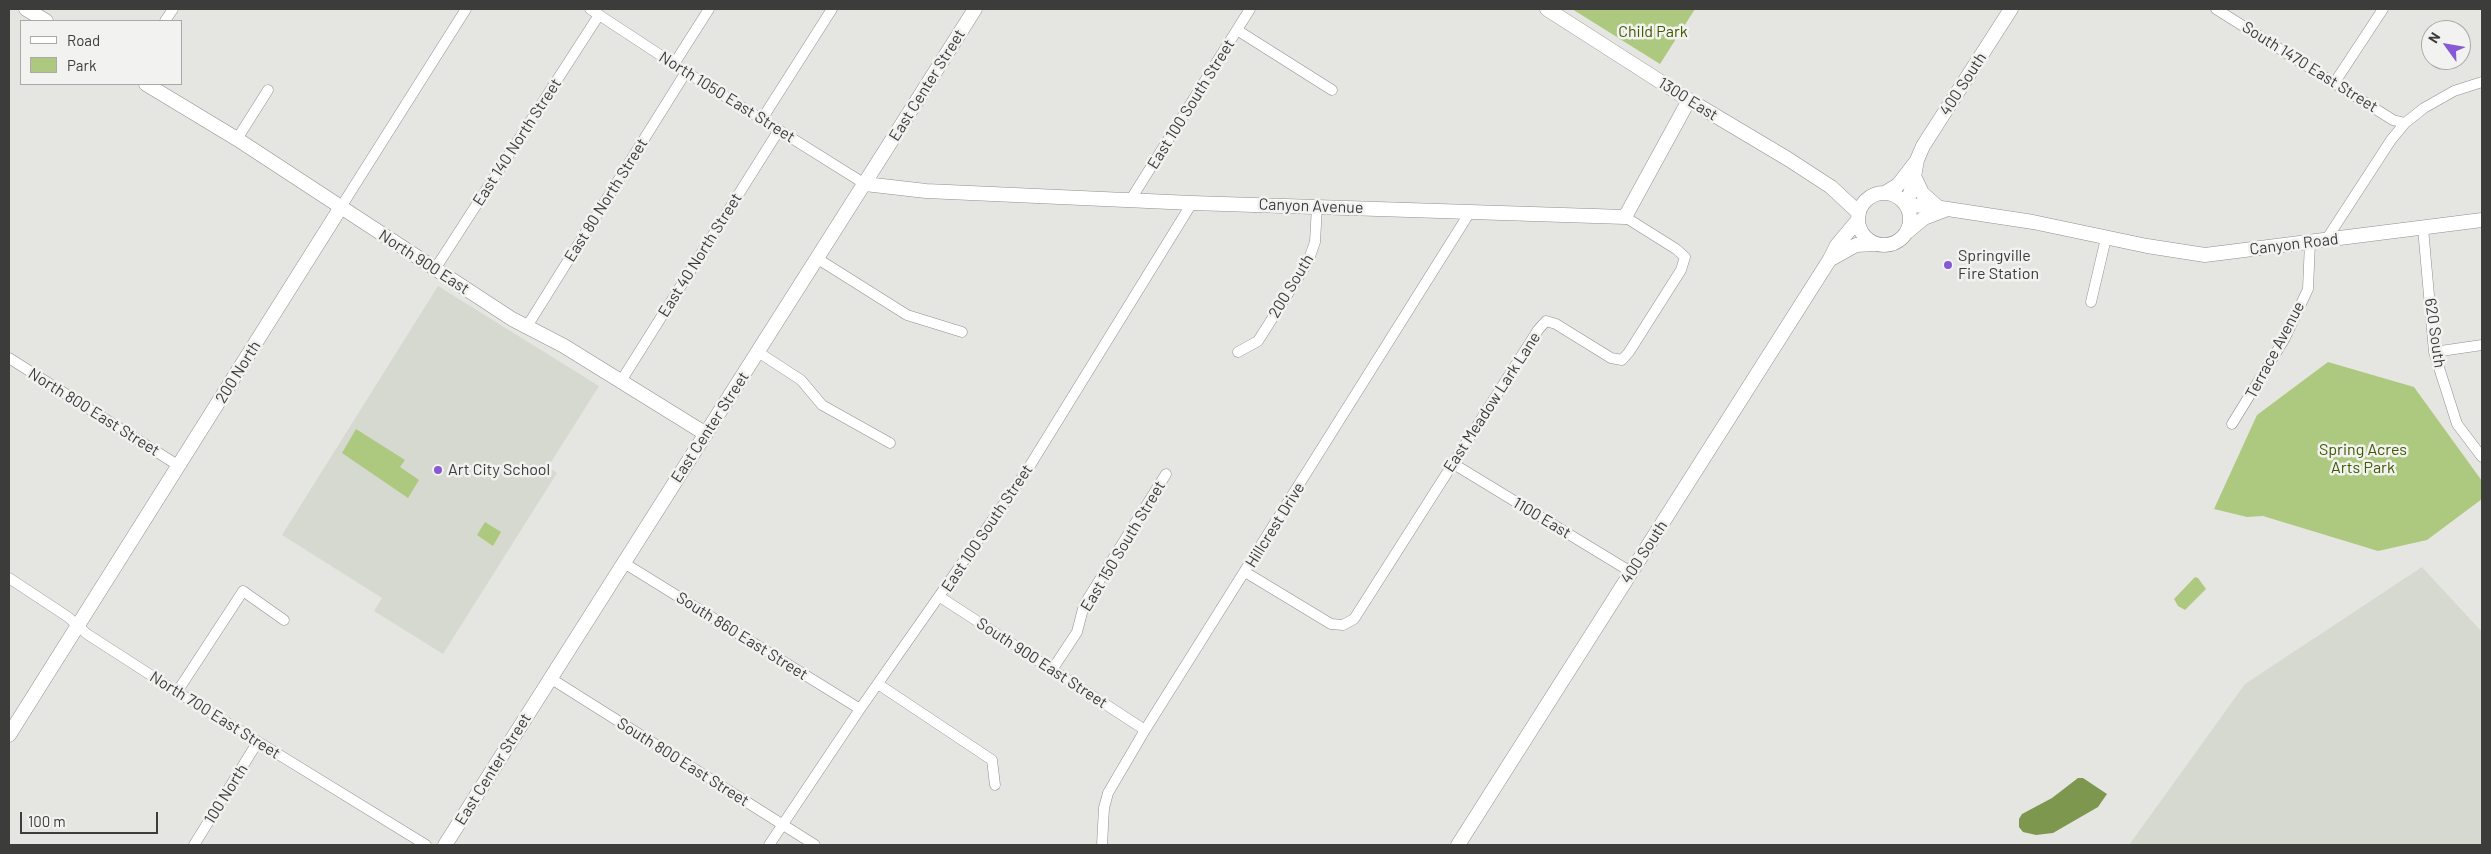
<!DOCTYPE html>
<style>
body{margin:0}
#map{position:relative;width:2491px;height:854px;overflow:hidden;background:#e5e6e2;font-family:Barlow,sans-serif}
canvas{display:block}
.frame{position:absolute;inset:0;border:10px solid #3c3c3b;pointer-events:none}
.legend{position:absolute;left:20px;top:20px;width:162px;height:65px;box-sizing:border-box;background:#f2f3f0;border:1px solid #a9aaa8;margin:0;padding:6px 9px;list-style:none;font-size:15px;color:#3c3c3b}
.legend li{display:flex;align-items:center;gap:10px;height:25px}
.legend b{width:25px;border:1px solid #a9aaa8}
.north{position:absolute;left:2421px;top:20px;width:50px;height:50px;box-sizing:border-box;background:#f2f3f0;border:1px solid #a9aaa8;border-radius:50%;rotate:302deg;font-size:14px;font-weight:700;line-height:20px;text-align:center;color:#3c3c3b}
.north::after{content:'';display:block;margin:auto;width:18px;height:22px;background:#865ad4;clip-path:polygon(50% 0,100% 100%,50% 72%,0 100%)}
.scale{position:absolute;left:20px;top:812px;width:138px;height:22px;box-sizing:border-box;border:2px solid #3c3c3b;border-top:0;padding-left:6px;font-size:15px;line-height:18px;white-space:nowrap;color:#3c3c3b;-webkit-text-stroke:4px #f2f3f0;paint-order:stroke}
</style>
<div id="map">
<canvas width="2491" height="854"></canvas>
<div class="frame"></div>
<ul class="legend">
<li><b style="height:6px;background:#fff"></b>Road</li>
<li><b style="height:14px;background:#adc97f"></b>Park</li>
</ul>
<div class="north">N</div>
<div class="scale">100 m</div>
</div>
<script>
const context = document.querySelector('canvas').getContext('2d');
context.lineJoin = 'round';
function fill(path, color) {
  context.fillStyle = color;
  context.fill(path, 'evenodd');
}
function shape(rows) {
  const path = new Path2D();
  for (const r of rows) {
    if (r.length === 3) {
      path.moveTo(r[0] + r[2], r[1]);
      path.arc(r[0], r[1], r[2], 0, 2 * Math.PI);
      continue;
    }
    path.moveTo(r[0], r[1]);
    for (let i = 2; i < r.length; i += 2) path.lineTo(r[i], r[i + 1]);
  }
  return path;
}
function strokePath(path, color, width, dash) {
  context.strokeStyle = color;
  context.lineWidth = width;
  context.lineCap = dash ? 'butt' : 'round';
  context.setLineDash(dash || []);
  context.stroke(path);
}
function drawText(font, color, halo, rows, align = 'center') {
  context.font = font + ' Barlow,sans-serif';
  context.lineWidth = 5;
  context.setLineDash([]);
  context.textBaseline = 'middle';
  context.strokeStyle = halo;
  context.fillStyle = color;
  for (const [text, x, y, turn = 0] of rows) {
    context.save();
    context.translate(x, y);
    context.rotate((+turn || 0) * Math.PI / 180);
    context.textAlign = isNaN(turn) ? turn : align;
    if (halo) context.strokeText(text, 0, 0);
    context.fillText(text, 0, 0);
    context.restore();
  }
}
const built = shape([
 [438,286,599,386,548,467,557,473,443,654,374,611,382,598,282,535],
 [2422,567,2482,632,2482,845,2129,845,2245,684]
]);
const green = shape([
 [1572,9,1695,9,1660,64],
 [2328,362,2414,387,2482,481,2482,499,2427,540,2378,551,2263,516,2247,517,2214,509,2257,415],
 [356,429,405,460,400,467,419,480,408,498,342,453],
 [485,522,501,532,493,546,477,535],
 [2195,577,2198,578,2206,589,2185,610,2178,606,2174,599]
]);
const water = shape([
 [2078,778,2083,778,2107,794,2098,807,2053,833,2036,835,2023,832,2019,827,2019,819,2022,814,2052,798]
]);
const street = shape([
 [590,9,686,72,865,184],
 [2216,9,2393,120,2405,123],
 [165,21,173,9],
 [1237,30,1332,90],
 [674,64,709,9],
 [2335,82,2383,9],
 [762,119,832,9],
 [237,139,268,90],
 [1131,199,1250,9],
 [341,207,466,9],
 [2423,228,2434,352,2457,424,2482,457],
 [2326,240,2391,140,2405,123,2424,108,2454,91,2482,82],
 [818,259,907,315,962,332],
 [435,269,599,15],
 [2091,302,2106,238],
 [526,328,686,72],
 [758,352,801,380,822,405,890,443],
 [1238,352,1258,341,1308,262,1315,242,1317,206],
 [2434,352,2482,345],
 [9,358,179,466],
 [621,381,779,130],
 [2232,424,2285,338,2308,289,2310,242],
 [1452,463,1631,572],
 [624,563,860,709],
 [1245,572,1331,624,1343,625,1354,619,1538,330,1546,321,1556,324,1611,358,1622,360,1629,352,1681,270,1685,257,1676,249,1625,217],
 [9,578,68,617,87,634,177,692,426,845],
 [940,597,1145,730],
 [1052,670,1077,632,1084,605,1166,474],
 [550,678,815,845],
 [878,684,992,760,995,785],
 [177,692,243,591,284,620],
 [194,845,257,743],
 [769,845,860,709,1026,472,1192,203],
 [1102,845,1104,808,1108,793,1145,730,1470,212]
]);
const secondary = shape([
 [26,9,46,21],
 [1547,9,1689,100,1788,159,1831,187,1859,213],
 [146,84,237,139,512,319,564,346,706,434],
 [1914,176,1922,193,1939,208],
 [865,184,926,191,1192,203,1625,217,1689,100],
 [1885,193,1898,185,1915,163],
 [1884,219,26],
 [1906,204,1912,188,1917,160,1923,146,2011,9],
 [1907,205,1928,206,2033,222,2147,246,2205,255,2482,220],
 [1907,232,1924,218,1945,210],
 [1831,259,1856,245,1875,244],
 [9,735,341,207],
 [445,845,975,9],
 [1458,845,1830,259,1837,245,1858,220]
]);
const markers = [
 [1948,265,5,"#865ad4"],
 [438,470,5,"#865ad4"]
];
const parkNames = [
 ["Child Park",1653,32],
 ["Spring Acres",2363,450],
 ["Arts Park",2363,468]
];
const streetNames = [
 ["South 1470 East Street",2310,67,32],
 ["400 South",1963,84,-57],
 ["East Center Street",927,85,-58],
 ["North 1050 East Street",727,97,32],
 ["1300 East",1688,99,32],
 ["East 100 South Street",1191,104,-58],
 ["East 140 North Street",517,142,-57],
 ["East 80 North Street",606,200,-58],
 ["Canyon Avenue",1311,206,2],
 ["Canyon Road",2294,244,-7],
 ["East 40 North Street",700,255,-58],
 ["North 900 East",424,262,33],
 ["200 South",1291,286,-59],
 ["620 South",2435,333,82],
 ["Terrace Avenue",2275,350,-62],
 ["200 North",238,372,-58],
 ["East Meadow Lark Lane",1492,402,-57],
 ["North 800 East Street",94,412,32],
 ["East Center Street",710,427,-57],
 ["1100 East",1542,518,31],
 ["Hillcrest Drive",1275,525,-58],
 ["East 100 South Street",987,528,-56],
 ["East 150 South Street",1123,546,-59],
 ["400 South",1644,552,-57],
 ["South 860 East Street",742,636,32],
 ["South 900 East Street",1042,663,33],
 ["North 700 East Street",215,715,32],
 ["South 800 East Street",683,762,32],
 ["East Center Street",493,769,-58],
 ["100 North",226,794,-58]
];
const poiNames = [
 ["Springville",1958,256],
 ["Fire Station",1958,274],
 ["Art City School",448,470]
];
fill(built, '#d6d9d0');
fill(green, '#adc97f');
fill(water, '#7d984e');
strokePath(street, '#8f908d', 11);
strokePath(secondary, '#8f908d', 15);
strokePath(street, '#fff', 10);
strokePath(secondary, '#fff', 14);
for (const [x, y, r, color] of markers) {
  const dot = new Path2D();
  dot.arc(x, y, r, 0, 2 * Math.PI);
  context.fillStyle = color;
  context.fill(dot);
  strokePath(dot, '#f2f3f0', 2);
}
drawText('16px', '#415900', '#f2f3f0', parkNames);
drawText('16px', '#3c3c3b', '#f2f3f0', streetNames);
drawText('16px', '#3c3c3b', '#f2f3f0', poiNames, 'left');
</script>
